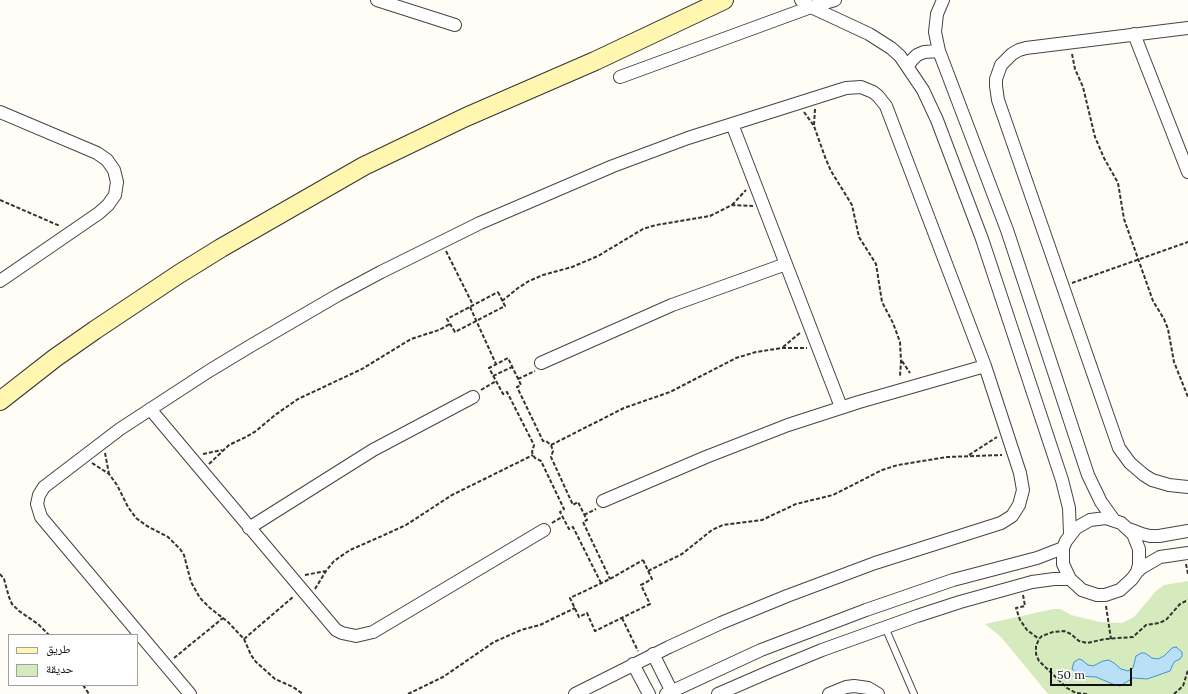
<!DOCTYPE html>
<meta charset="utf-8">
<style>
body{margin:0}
#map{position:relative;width:1188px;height:694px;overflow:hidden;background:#fffdf5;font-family:Lora,"Noto Naskh Arabic",serif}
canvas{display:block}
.legend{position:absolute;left:8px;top:634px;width:130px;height:52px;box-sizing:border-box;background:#fff;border:1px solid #a0a0a0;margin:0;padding:5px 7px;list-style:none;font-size:12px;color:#111}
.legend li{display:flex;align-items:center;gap:8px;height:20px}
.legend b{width:20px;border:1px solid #a0a0a0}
.scale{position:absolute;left:1050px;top:668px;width:82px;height:18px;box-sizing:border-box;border:2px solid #111;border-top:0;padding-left:5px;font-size:12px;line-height:14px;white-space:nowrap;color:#111;-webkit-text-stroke:3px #fff;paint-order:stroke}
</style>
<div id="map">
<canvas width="1188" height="694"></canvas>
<ul class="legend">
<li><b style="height:5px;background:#fff6b0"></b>طريق</li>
<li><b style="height:11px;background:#d5ebbd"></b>حديقة</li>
</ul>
<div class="scale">50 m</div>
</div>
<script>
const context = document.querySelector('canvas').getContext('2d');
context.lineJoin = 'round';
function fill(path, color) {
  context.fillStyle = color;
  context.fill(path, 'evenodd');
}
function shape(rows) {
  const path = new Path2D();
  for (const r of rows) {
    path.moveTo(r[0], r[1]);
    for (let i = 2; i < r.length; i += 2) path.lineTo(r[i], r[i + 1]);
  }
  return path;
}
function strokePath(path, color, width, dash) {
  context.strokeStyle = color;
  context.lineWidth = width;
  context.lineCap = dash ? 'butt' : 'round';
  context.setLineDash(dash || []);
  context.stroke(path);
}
const green = shape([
 [1188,581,1188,694,1048,694,1001,637,985,624,1053,609,1061,609,1071,615,1100,622,1122,623,1134,617,1156,591,1164,585]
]);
const water = shape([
 [1176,647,1182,652,1182,656,1180,659,1174,662,1170,671,1147,679,1133,678,1120,686,1115,685,1096,677,1080,676,1072,669,1074,662,1079,659,1082,660,1088,665,1093,666,1103,661,1109,660,1114,663,1121,669,1128,671,1133,668,1136,656,1141,653,1145,653,1152,658,1158,659,1164,656,1172,648,1176,647]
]);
const path = shape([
 [1072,54,1075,69,1083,87,1095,137,1104,158,1118,183,1124,219,1153,301,1164,319,1168,329,1174,362,1188,397],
 [804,112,814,126,825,157,831,171,852,205,859,237,876,264,882,302,893,323,900,342,901,361,900,376],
 [814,125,815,109],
 [0,200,60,226],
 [732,205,746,190],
 [446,251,473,305],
 [1072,283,1188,242],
 [498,292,505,306,455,332,447,319,498,292],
 [502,301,518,288,529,281,543,275,572,267,598,256,643,229,656,225,710,216,732,205,753,206],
 [470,307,496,364],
 [783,347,801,332],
 [902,361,910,373],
 [493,376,512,367],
 [518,379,535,371],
 [481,390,496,381],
 [551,445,624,408,670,392,736,358,756,352,782,348,807,348],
 [105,453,109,474],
 [203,454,222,450],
 [969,455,997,437],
 [92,463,109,474,117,485,128,507,136,518,147,526,168,537,180,549,184,555,191,582,200,598,210,608,228,622,244,639,251,655,256,662,275,679,293,687,303,694],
 [209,464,229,445,246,437,256,431,275,415,298,399,362,369,411,339,439,330,450,324],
 [584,515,596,509],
 [552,523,562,517],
 [643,560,652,579,641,585,650,604,595,631,587,613,579,617,570,598,610,579,643,560],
 [1186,564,1188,574],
 [648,571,682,554,712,530,723,525,762,520,796,504,833,495,882,470,898,465,947,457,1002,455],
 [0,574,4,579,9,597,12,604,19,611,38,624,49,635],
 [305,575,326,571],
 [601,583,573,527,569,529,560,512,564,509,541,461,535,458,533,455,532,452,534,445,507,392,503,394,489,368,508,358,521,385,517,387,543,441,546,441,551,445,553,451,551,457,573,505,578,502,587,520,583,522,610,579],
 [315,589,326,571,334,561,350,550,382,536,406,525,452,495,533,455],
 [1023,595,1025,606,1016,608,1020,620,1027,630,1039,639],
 [1106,606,1111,639],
 [622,618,638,651],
 [244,639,293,597],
 [174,658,223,618],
 [83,685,89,694],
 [408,694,443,677,494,642,521,630,540,625,575,608],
 [1087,694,1076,693,1067,688,1039,661,1036,654,1036,646,1039,639,1042,636,1053,632,1064,631,1071,634,1079,641,1087,643,1105,639,1133,637,1146,625,1159,623,1166,620,1180,604,1188,600],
 [1174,694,1183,686,1188,670]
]);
const lane = shape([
 [885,627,914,694]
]);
const street = shape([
 [377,0,455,25],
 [801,0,811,7,869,34,891,48,900,56,923,90,937,120,982,239,1062,480,1069,508,1070,534],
 [943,0,937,14,935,32,939,51,1007,230,1088,475,1101,502,1114,520],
 [1188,28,1026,48,1019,50,1012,54,1001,65,996,79,996,86,998,100,1119,448,1130,463,1144,475,1152,480,1169,485,1188,487],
 [1134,34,1188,172],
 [908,66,912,60,917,55,924,52,939,51],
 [620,77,811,7,835,0],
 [0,112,97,153,107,160,114,170,117,182,115,195,108,205,99,213,0,281],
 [732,124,841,407],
 [541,363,672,305,786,264],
 [150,409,336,630,342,633,356,636,373,632,544,530],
 [603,501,706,457,788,425,859,402,985,366],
 [249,528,373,450,473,397],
 [1129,529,1142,534,1150,536,1159,536,1188,531],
 [1137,572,1139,565,1139,549,1133,534,1121,523,1106,518,1090,520,1076,528,1066,541,1063,548,1063,564,1070,579,1082,590,1097,595,1105,595,1120,590,1132,579,1137,572,1141,568,1153,561,1160,557,1188,553],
 [653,654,673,694],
 [633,664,649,694],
 [190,694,41,517,37,504,39,495,44,487,120,429,209,371,252,345,338,295,381,272,480,223,613,166,688,138,846,88,861,87,873,92,878,96,886,106,985,366,1020,473,1023,490,1019,505,1012,516,1001,523,875,563,787,596,721,623,669,647,575,694],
 [666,694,761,650,866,610,953,580,1037,558,1063,548],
 [718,694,771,671,822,650,917,616,960,602,1032,582,1054,579,1070,579],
 [829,694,846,687,854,686,868,688,878,694]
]);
const secondary = shape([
 [0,401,55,358,95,330,179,274,221,248,364,166,466,117,595,61,724,0]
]);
fill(green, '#d5ebbd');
fill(water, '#b9e0f7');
strokePath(water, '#3f96cf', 1);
strokePath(lane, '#444', 8);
strokePath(street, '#444', 14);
strokePath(secondary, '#333', 20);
strokePath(path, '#333', 2, [4, 2]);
strokePath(lane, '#fff', 6);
strokePath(street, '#fff', 12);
strokePath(secondary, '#fff6b0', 18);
</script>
